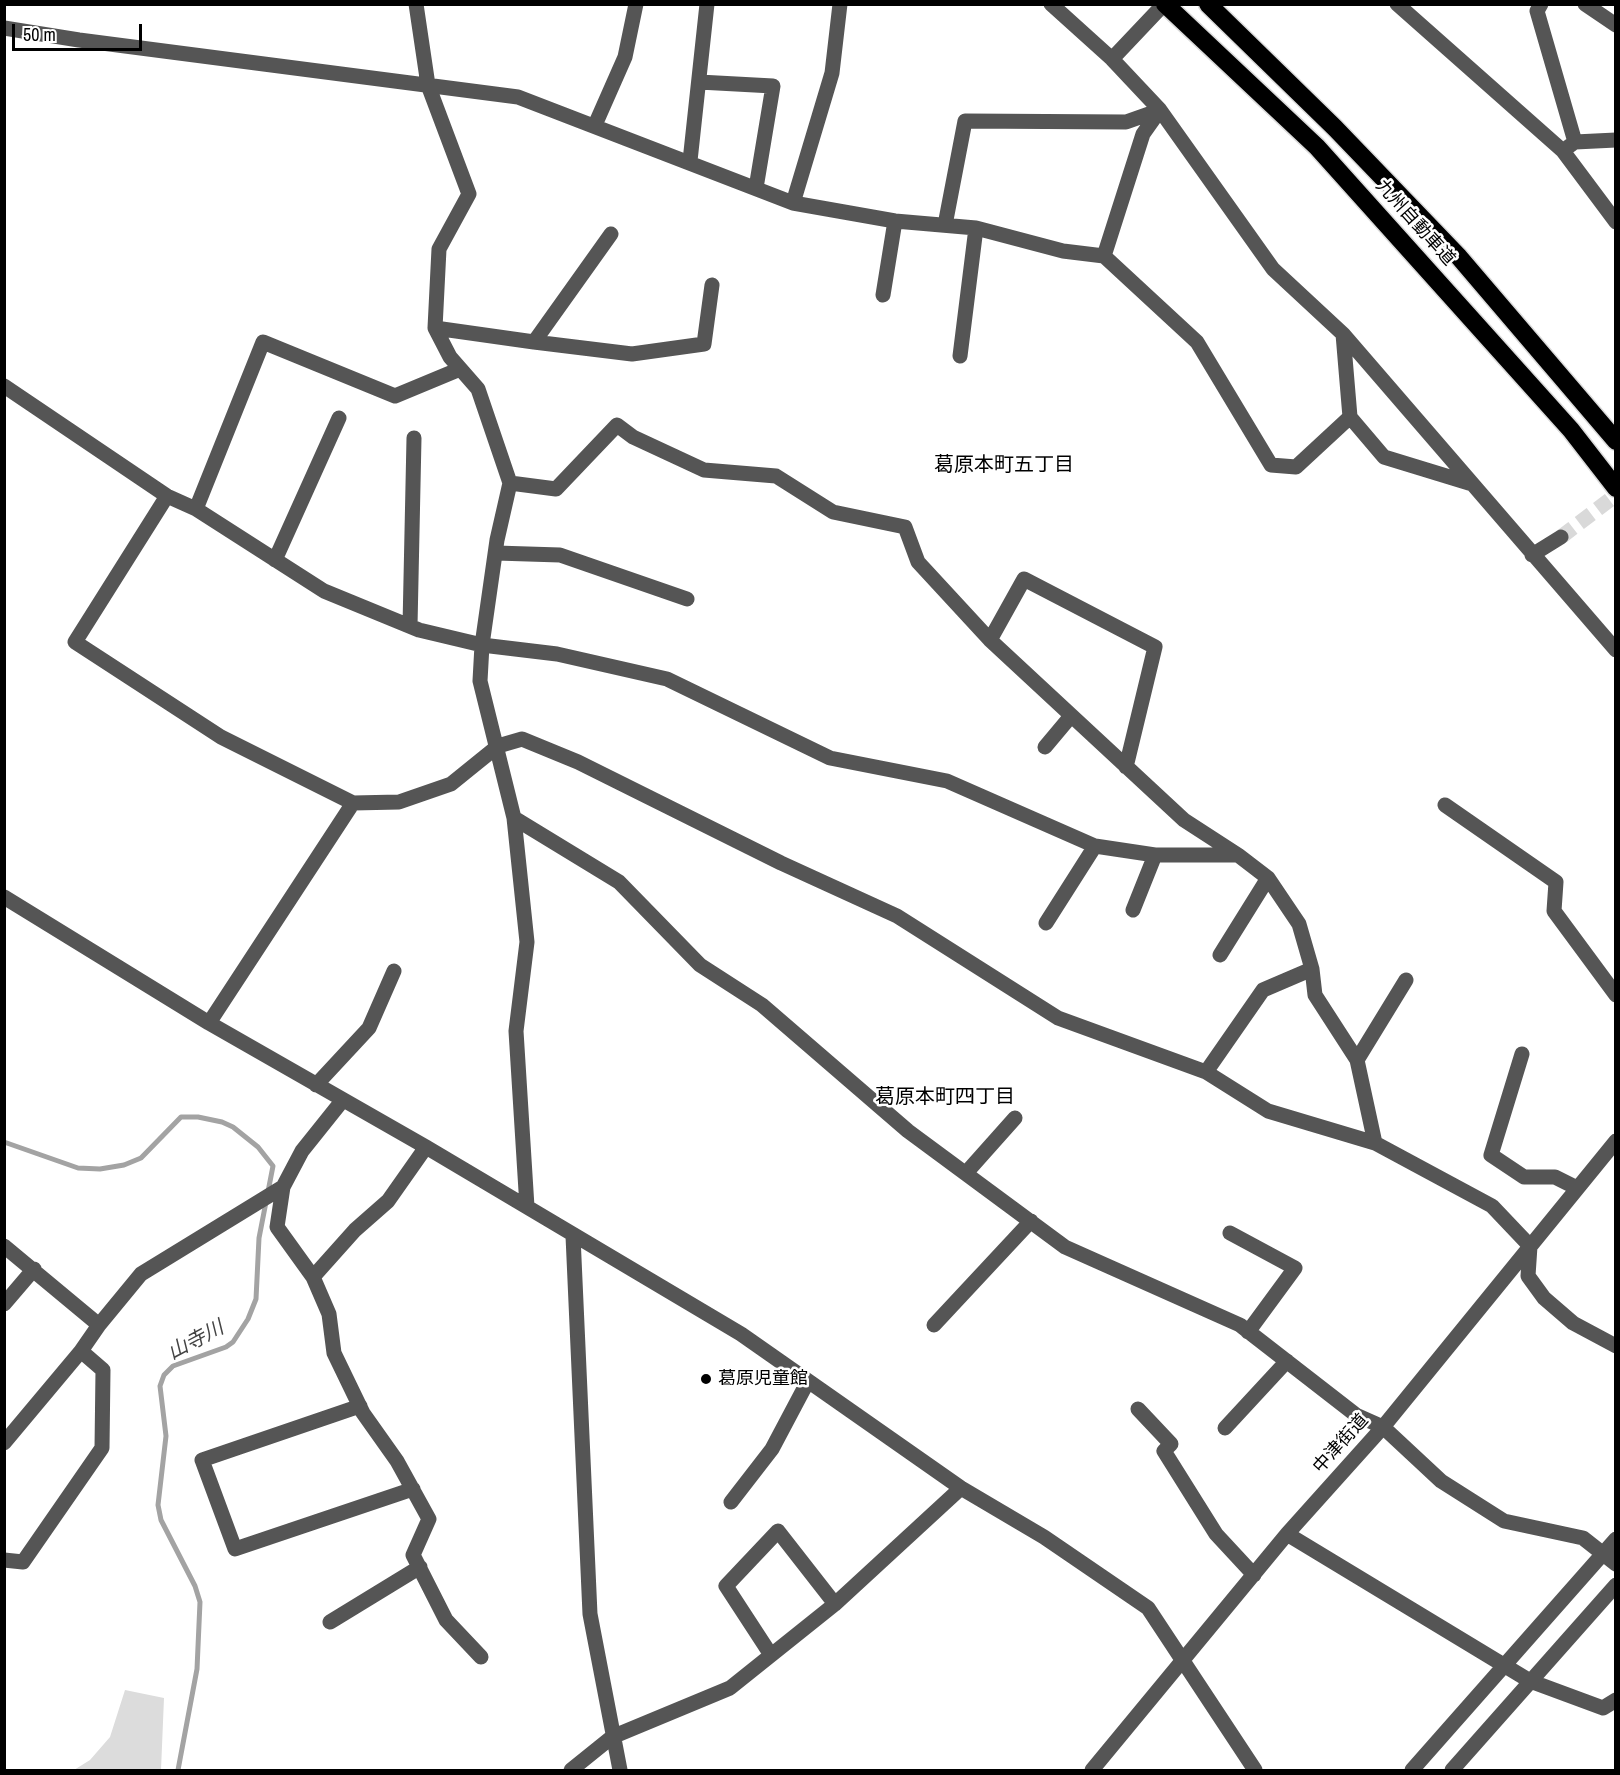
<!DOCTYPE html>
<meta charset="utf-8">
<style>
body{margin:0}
#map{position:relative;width:1620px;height:1775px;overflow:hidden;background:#fff;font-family:"Archivo Narrow",sans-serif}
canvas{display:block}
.frame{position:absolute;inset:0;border:6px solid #000;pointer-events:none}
.scale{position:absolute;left:12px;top:24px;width:130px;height:27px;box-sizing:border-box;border:3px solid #000;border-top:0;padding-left:8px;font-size:18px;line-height:21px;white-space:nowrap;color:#000;-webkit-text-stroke:4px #fff;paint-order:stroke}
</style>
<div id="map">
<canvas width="1620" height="1775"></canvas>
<div class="frame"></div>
<div class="scale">50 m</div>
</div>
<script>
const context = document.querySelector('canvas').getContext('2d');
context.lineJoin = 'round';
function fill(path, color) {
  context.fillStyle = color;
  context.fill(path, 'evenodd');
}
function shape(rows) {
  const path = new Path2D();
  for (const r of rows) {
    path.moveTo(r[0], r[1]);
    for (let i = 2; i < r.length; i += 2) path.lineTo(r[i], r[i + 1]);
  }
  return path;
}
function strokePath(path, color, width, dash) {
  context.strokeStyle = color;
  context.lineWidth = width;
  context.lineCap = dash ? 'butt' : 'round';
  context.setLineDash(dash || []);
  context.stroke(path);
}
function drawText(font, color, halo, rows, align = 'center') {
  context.font = font + ' "Archivo Narrow","Noto Sans JP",sans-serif';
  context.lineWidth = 5;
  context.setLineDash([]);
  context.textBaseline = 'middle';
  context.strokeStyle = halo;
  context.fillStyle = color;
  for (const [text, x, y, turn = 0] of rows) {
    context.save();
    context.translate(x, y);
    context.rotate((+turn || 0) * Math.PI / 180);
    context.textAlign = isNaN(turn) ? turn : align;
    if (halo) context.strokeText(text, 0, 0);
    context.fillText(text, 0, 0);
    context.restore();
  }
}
const green = shape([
 [125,1690,164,1698,161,1770,74,1770,90,1760,110,1737]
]);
const stream = shape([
 [4,1142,78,1168,100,1169,124,1165,141,1158,181,1117,198,1117,222,1122,233,1127,258,1147,273,1166,259,1238,256,1299,248,1319,233,1342,226,1347,173,1366,164,1375,160,1386,166,1436,158,1505,161,1520,195,1586,200,1602,197,1669,178,1770]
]);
const minorTunnel = shape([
 [1561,537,1616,495]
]);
const minor = shape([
 [416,4,428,85,469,194,439,249,435,328,450,357,478,389,510,483,497,540,482,645,480,681,514,818,527,942,516,1031,527,1207],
 [1051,4,1112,59,1160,110,1273,269,1343,334,1616,650],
 [1397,4,1563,151,1616,222],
 [1541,4,1537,11,1575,142],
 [1585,4,1616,25],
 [4,28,79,40,518,97,793,203,895,221,976,228,1063,251,1104,256,1197,342,1271,465,1296,467,1350,417,1384,457,1469,483],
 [1112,59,1164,4],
 [699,82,773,86,756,188],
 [595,125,625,57,636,4],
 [1568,147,1575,142,1616,140],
 [690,161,707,4],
 [793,203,832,73,840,4],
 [945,225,965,121,1126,122,1160,110],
 [1104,256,1143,134,1160,110],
 [883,295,895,221],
 [435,328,534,342,611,234],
 [1343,334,1350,417],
 [534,342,632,354,704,344,712,285],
 [960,356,976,228],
 [4,386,167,496,196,509,324,591,419,630,482,645,557,654,667,679,830,758,947,781,1095,846,1155,855,1238,855],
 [510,483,556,489,617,425,633,437,704,470,776,476,833,512,905,527,918,562,990,640,1184,820,1238,855,1268,878,1299,924,1312,969,1315,995,1357,1060,1375,1143],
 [167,496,75,642,221,737,353,803,399,802,451,784,498,746,522,739,578,762,781,863,897,916,1058,1018,1206,1072,1268,1111,1375,1143,1492,1206,1530,1246,1528,1276,1544,1298,1573,1323,1616,1346],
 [196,509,263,342,395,396,460,369],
 [496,553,560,555,687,599],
 [1532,555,1561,537],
 [275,560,339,418],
 [410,626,414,438],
 [990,640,1024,579,1155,647,1126,767],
 [1045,747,1071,716],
 [1445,805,1556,882,1554,911,1616,995],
 [514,818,619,882,700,965,762,1005,908,1131,1065,1247,1240,1325,1356,1415,1383,1427,1441,1481,1504,1521,1583,1538,1616,1564],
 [4,897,209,1023,426,1147,741,1334,961,1488,1044,1537,1148,1608,1255,1770],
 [1133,910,1155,855],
 [1046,923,1095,846],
 [1220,955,1268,878],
 [209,1023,353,803],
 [1522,1054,1491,1155,1524,1177,1555,1177,1577,1188],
 [1357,1060,1406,980],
 [1206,1072,1263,990,1312,969],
 [316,1085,369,1028,394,971],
 [966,1173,1015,1118],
 [283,1187,277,1227,313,1277,355,1230,388,1201,426,1147],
 [1230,1233,1295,1268,1248,1332],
 [573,1236,590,1614,620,1770],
 [4,1246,99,1325],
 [313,1277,329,1314,334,1353,363,1413,397,1461,429,1519,413,1555,446,1620,481,1657],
 [4,1304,34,1269],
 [934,1325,1031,1221],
 [360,1406,202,1460,235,1549,413,1489],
 [1138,1409,1171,1444,1164,1451,1216,1534,1254,1575],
 [1225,1428,1287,1361],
 [4,1443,81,1351],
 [731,1502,772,1449,808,1381],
 [1287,1534,1530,1681,1603,1708,1616,1700],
 [4,1560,23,1562,102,1448,103,1370,81,1351,99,1325,141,1274,283,1187,302,1151,342,1101],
 [330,1622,420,1567],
 [771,1655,726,1586,778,1531,835,1604],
 [571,1770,612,1737,730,1688,835,1604,961,1488],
 [1092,1770,1287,1534,1383,1427,1616,1141],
 [1412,1770,1616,1539],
 [1452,1770,1616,1585]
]);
const highway = shape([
 [1165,4,1317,147,1571,430,1616,488],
 [1208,4,1335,128,1459,257,1616,441]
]);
const markers = [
 [706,1379,6,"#000"]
];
const streetNames = [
 ["九州自動車道",1415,223,48],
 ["中津街道",1341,1444,-48]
];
const poiNames = [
 ["葛原児童館",718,1379]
];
const neighbourhoodNames = [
 ["葛原本町五丁目",1004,466],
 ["葛原本町四丁目",945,1098]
];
const waterNames = [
 ["山寺川",196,1341,-28]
];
fill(green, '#dcdcdc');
strokePath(stream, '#a3a3a3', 5);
strokePath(minorTunnel, '#d9d9d9', 15, [15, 8]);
strokePath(highway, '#dbdbdb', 21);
strokePath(minor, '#555', 15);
strokePath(highway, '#000', 18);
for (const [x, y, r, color] of markers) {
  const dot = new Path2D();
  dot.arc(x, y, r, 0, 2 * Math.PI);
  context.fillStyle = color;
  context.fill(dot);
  strokePath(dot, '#fff', 2);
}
drawText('18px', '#000', '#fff', streetNames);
drawText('18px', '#000', '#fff', poiNames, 'left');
drawText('20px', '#000', '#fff', neighbourhoodNames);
drawText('italic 20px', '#444', '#fff', waterNames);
</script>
